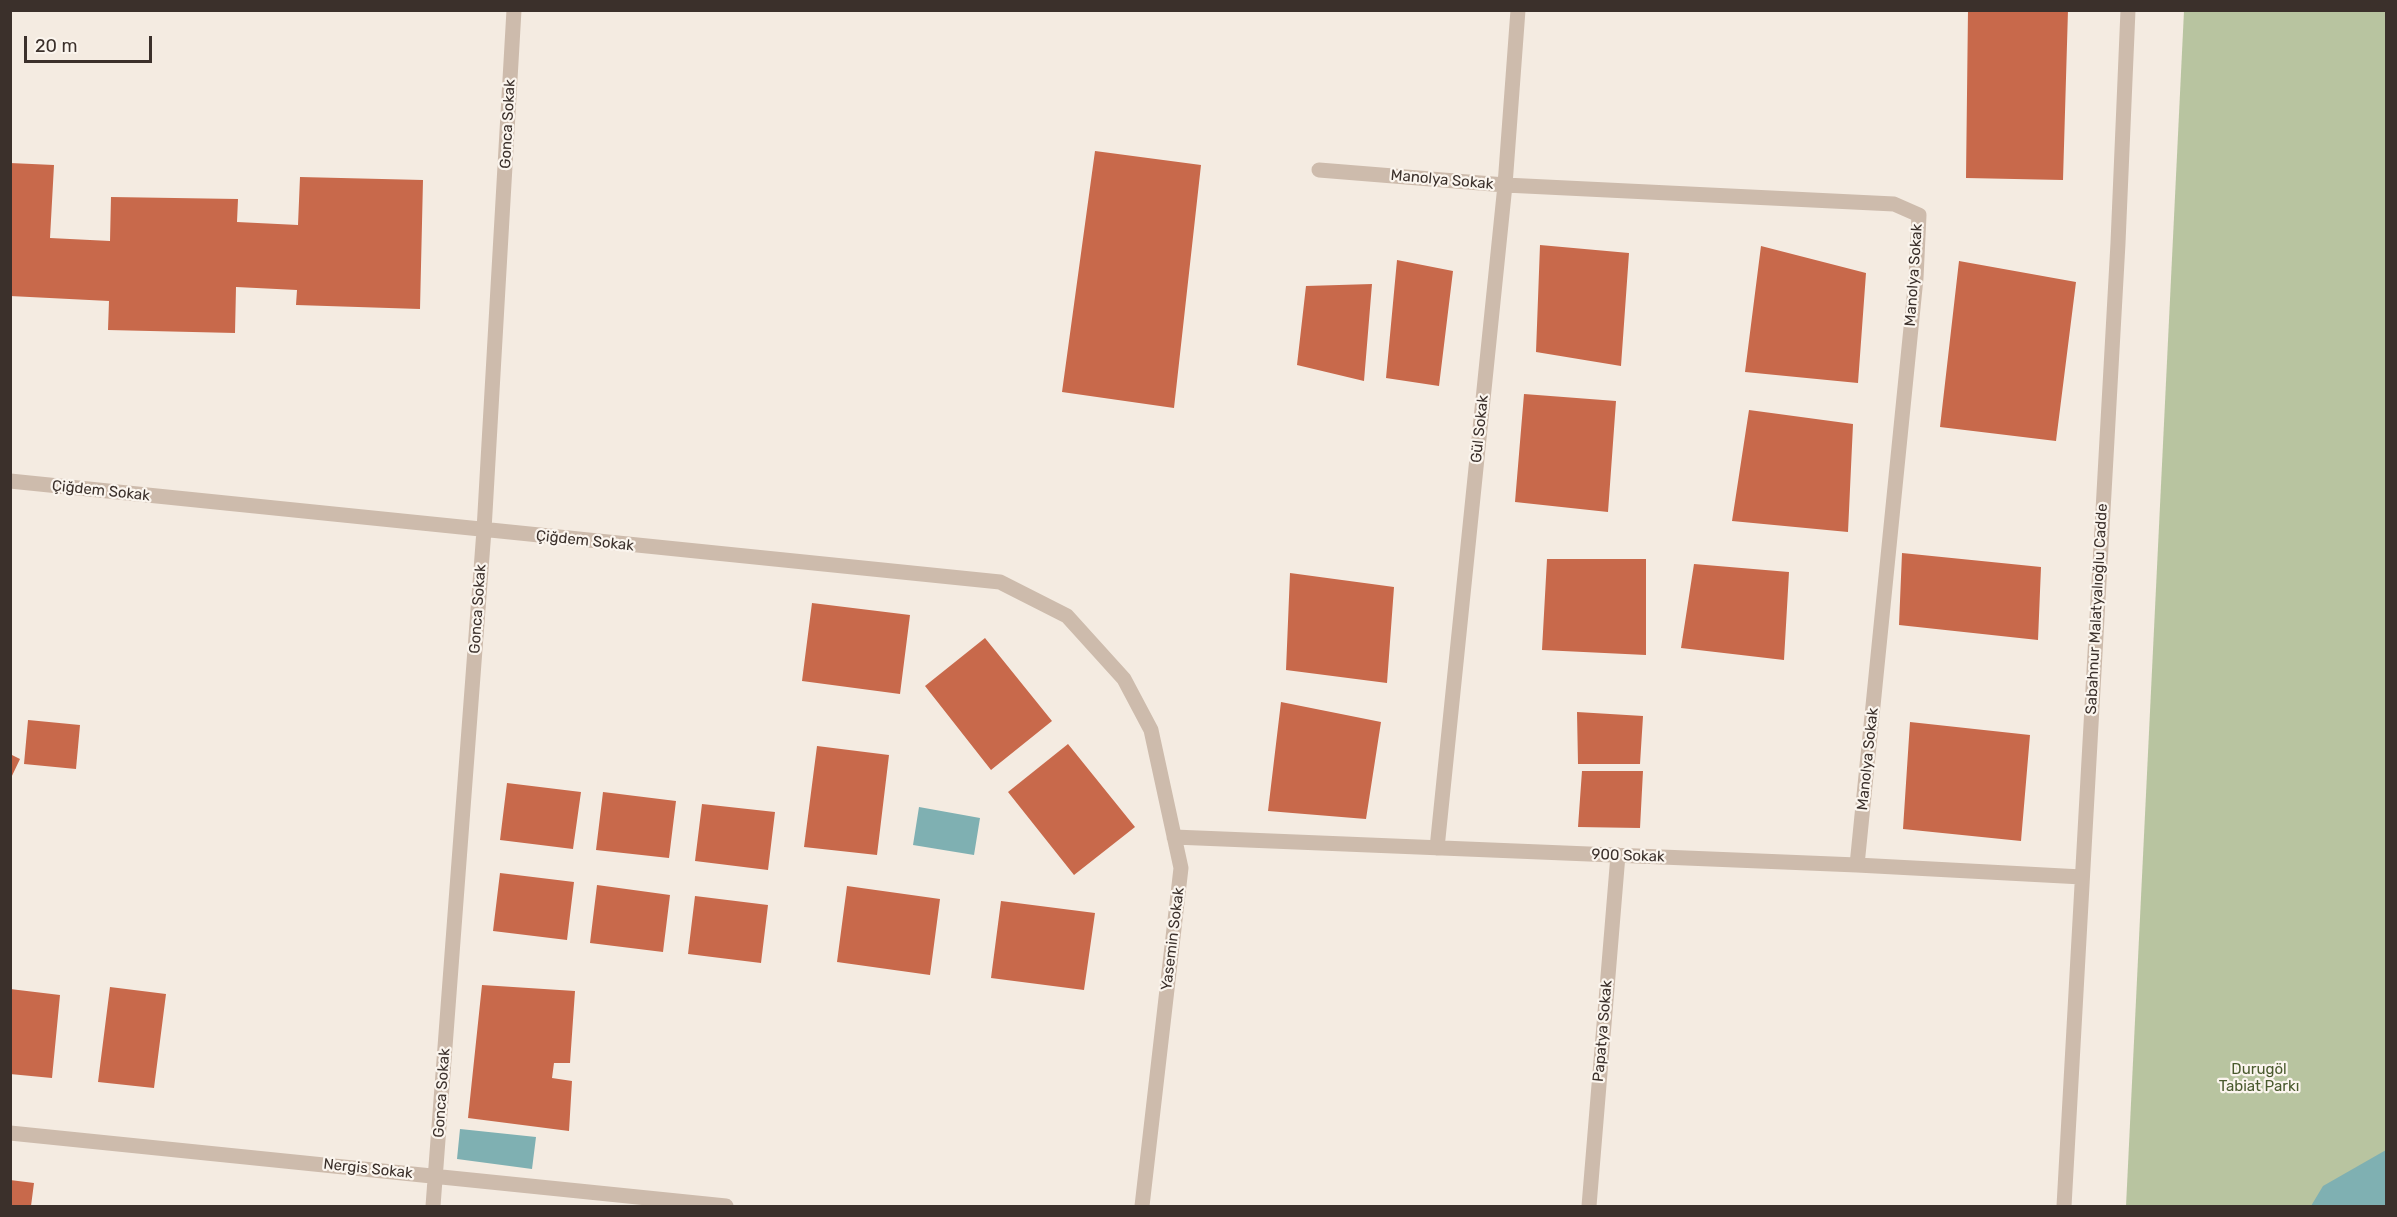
<!DOCTYPE html>
<meta charset="utf-8">
<style>
body{margin:0}
#map{position:relative;width:2397px;height:1217px;overflow:hidden;background:#f4ebe1;font-family:Rubik,sans-serif}
canvas{display:block}
.frame{position:absolute;inset:0;border:12px solid #3b302b;pointer-events:none}
.scale{position:absolute;left:24px;top:36px;width:128px;height:27px;box-sizing:border-box;border:3px solid #3b302b;border-top:0;padding-left:8px;font-size:18px;line-height:21px;white-space:nowrap;color:#3b302b;-webkit-text-stroke:4px #fbf5ee;paint-order:stroke}
</style>
<div id="map">
<canvas width="2397" height="1217"></canvas>
<div class="frame"></div>
<div class="scale">20 m</div>
</div>
<script>
const context = document.querySelector('canvas').getContext('2d');
context.lineJoin = 'round';
function fill(path, color) {
  context.fillStyle = color;
  context.fill(path, 'evenodd');
}
function shape(rows) {
  const path = new Path2D();
  for (const r of rows) {
    path.moveTo(r[0], r[1]);
    for (let i = 2; i < r.length; i += 2) path.lineTo(r[i], r[i + 1]);
  }
  return path;
}
function strokePath(path, color, width, dash) {
  context.strokeStyle = color;
  context.lineWidth = width;
  context.lineCap = dash ? 'butt' : 'round';
  context.setLineDash(dash || []);
  context.stroke(path);
}
function drawText(font, color, halo, rows, align = 'center') {
  context.font = font + ' Rubik,sans-serif';
  context.lineWidth = 4.5;
  context.setLineDash([]);
  context.textBaseline = 'middle';
  context.strokeStyle = halo;
  context.fillStyle = color;
  for (const [text, x, y, turn = 0] of rows) {
    context.save();
    context.translate(x, y);
    context.rotate((+turn || 0) * Math.PI / 180);
    context.textAlign = isNaN(turn) ? turn : align;
    if (halo) context.strokeText(text, 0, 0);
    context.fillText(text, 0, 0);
    context.restore();
  }
}
const green = shape([
 [2184,11,2386,11,2386,1206,2126,1206]
]);
const water = shape([
 [919,807,980,818,974,855,913,845],
 [460,1129,536,1137,532,1169,457,1159],
 [2386,1150,2386,1206,2311,1206,2323,1186]
]);
const building = shape([
 [1968,10,2068,10,2063,180,1966,178],
 [1095,151,1201,165,1174,408,1062,392],
 [10,163,54,165,50,238,110,241,111,197,238,199,237,222,298,225,300,177,423,180,420,309,296,305,297,290,236,287,235,333,108,330,109,301,10,296],
 [1540,245,1629,253,1621,366,1536,352],
 [1761,246,1866,273,1858,383,1745,372],
 [1397,260,1453,271,1439,386,1386,378],
 [1959,261,2076,282,2056,441,1940,427],
 [1372,284,1364,381,1297,365,1306,286],
 [1524,394,1616,401,1608,512,1515,502],
 [1749,410,1853,424,1848,532,1732,521],
 [1902,553,2041,567,2038,640,1899,625],
 [1547,559,1646,559,1646,655,1542,650],
 [1694,564,1789,572,1784,660,1681,648],
 [1290,573,1394,587,1387,683,1286,670],
 [812,603,910,615,900,694,802,681],
 [985,638,1052,721,991,770,925,686],
 [1281,702,1381,722,1366,819,1268,811],
 [1577,712,1643,716,1640,764,1578,764],
 [28,720,80,725,76,769,24,764],
 [1910,722,2030,735,2021,841,1903,829],
 [1068,744,1135,827,1074,875,1008,792],
 [817,746,889,755,877,855,804,847],
 [10,754,20,759,10,780],
 [1582,771,1643,771,1640,828,1578,827],
 [507,783,581,792,573,849,500,840],
 [603,792,676,801,669,858,596,850],
 [702,804,775,812,768,870,695,861],
 [500,873,574,882,567,940,493,931],
 [597,885,670,895,663,952,590,943],
 [847,886,940,899,930,975,837,962],
 [695,896,768,905,761,963,688,954],
 [1001,901,1095,913,1084,990,991,978],
 [482,985,575,991,570,1063,554,1063,552,1078,572,1081,569,1131,468,1118],
 [110,987,166,994,154,1088,98,1082],
 [10,989,60,995,52,1078,10,1074],
 [10,1180,34,1183,31,1206,10,1206]
]);
const minor = shape([
 [1319,170,1505,185,1894,204,1919,215,1916,278,1857,865],
 [10,481,1000,582,1067,616,1124,679,1151,730,1181,868,1142,1206],
 [1174,837,1857,865,2082,877],
 [1437,848,1505,185,1518,10],
 [10,1133,726,1206],
 [433,1206,484,530,514,10],
 [1589,1206,1618,855],
 [2064,1206,2118,243,2128,10]
]);
const streetNames = [
 ["Gonca Sokak",508,124,-87],
 ["Manolya Sokak",1442,180,5],
 ["Manolya Sokak",1914,275,-86],
 ["Gül Sokak",1480,429,-84],
 ["Çiğdem Sokak",101,491,6],
 ["Çiğdem Sokak",585,541,6],
 ["Gonca Sokak",478,609,-86],
 ["Sabahnur Malatyalıoğlu Cadde",2097,609,-87],
 ["Manolya Sokak",1868,759,-84],
 ["900 Sokak",1628,856,2],
 ["Yasemin Sokak",1173,939,-83],
 ["Papatya Sokak",1603,1031,-85],
 ["Gonca Sokak",442,1093,-86],
 ["Nergis Sokak",368,1169,6]
];
const parkNames = [
 ["Durugöl",2259,1070],
 ["Tabiat Parkı",2259,1087]
];
fill(green, '#b8c4a0');
fill(water, '#7fb0b2');
fill(building, '#c8694b');
strokePath(minor, '#cdbbac', 15);
drawText('15px', '#3b302b', '#fbf5ee', streetNames);
drawText('15px', '#4a5a2e', '#fbf5ee', parkNames);
</script>
